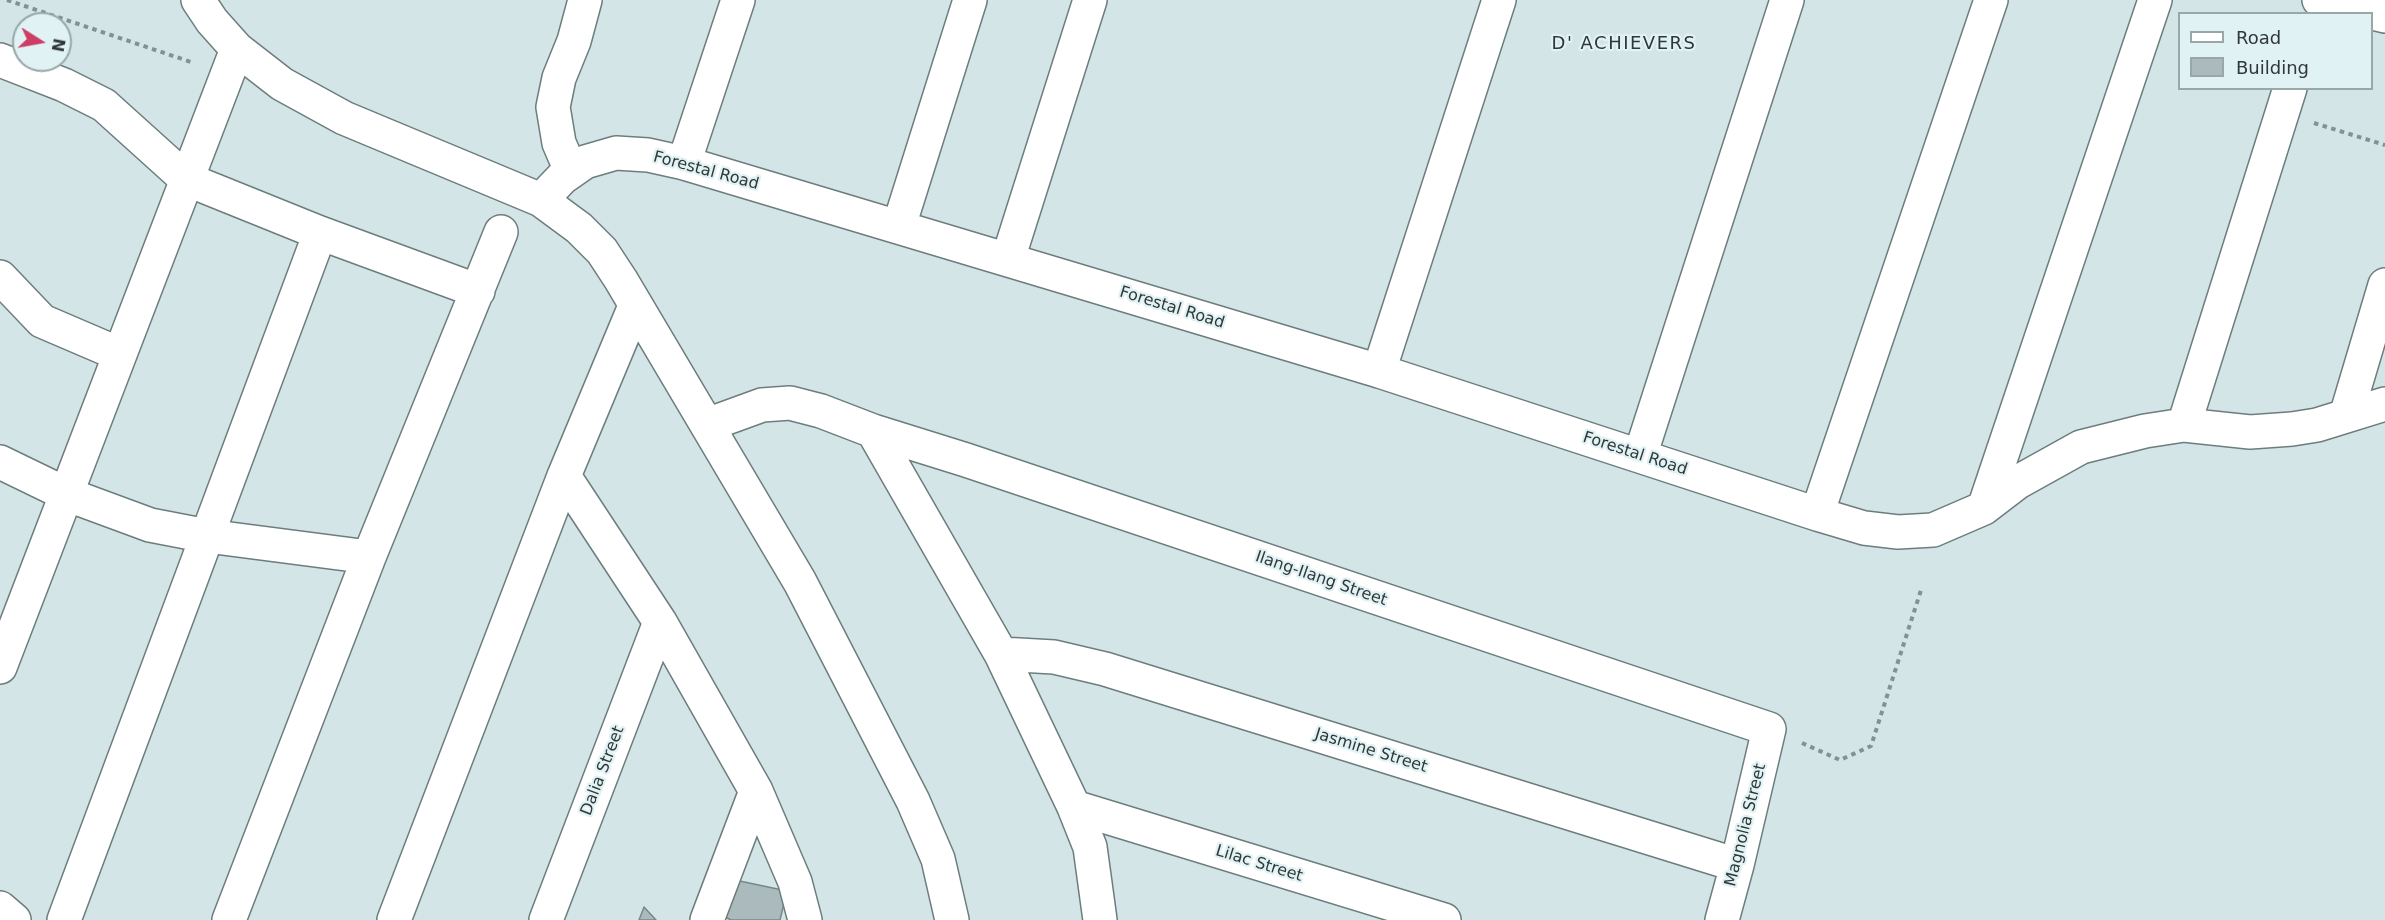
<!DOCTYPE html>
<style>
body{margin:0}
#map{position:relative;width:2385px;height:920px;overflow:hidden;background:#d3e5e7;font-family:"DejaVu Sans",sans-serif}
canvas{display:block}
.legend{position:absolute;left:2178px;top:12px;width:195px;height:78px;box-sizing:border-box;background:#e1f2f4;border:2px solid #9aa7a9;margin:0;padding:8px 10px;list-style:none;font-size:18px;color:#303738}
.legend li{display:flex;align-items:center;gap:12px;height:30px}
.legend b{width:30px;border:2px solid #9aa7a9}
.north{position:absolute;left:12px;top:12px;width:60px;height:60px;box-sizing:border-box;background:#e1f2f4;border:2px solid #9aa7a9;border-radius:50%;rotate:101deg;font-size:16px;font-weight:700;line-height:24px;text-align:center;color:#303738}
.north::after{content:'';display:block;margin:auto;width:21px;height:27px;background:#cc3e65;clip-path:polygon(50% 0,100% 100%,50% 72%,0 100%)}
</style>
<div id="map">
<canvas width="2385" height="920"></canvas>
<ul class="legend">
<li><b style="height:8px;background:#fff"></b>Road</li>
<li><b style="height:16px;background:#abbbbd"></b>Building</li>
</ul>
<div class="north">N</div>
</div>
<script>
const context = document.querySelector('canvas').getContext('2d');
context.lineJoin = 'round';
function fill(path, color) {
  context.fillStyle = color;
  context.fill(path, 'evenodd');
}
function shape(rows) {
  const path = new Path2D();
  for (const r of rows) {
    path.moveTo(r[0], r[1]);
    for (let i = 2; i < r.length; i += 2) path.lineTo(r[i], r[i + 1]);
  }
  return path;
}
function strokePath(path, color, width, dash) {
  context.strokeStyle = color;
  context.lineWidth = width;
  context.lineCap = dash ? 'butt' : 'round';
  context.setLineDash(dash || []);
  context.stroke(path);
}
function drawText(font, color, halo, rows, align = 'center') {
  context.font = font + ' "DejaVu Sans",sans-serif';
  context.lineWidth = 4.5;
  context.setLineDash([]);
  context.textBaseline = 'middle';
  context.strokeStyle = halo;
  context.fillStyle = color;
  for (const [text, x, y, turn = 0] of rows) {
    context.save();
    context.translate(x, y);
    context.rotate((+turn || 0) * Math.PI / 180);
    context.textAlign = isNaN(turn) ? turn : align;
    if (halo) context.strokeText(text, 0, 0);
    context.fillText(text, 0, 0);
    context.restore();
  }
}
const building = shape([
 [735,880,787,891,780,920,731,920,719,914,735,880],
 [644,907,656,920,639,920,644,907]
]);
const path = shape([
 [7,0,194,63],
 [2314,123,2385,145],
 [1802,743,1840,760,1871,746,1921,590]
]);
const minor = shape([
 [198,0,212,21,237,49,282,84,344,118,541,200,579,228,602,251,621,280,800,582,913,801,938,859,952,920],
 [2319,0,2385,16],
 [0,60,64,85,104,105,186,179,320,233,478,291],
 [684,163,738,0],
 [571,171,559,143,553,107,559,78,574,41,585,0],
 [541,200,562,178,585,162,616,153,648,155,684,163,1379,371,1817,514,1864,528,1898,532,1933,530,1984,508,2018,482,2081,447,2145,431,2184,425,2250,432,2292,429,2317,425,2385,404],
 [899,226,970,0],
 [1008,259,1090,0],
 [0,277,42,321,119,354],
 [1379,371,1499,0],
 [2346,416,2385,285],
 [707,425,762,405,790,403,821,411,873,431,1001,654,1074,807,1090,847,1100,920],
 [2184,425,2290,88],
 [873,431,966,460,1769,729,1737,865,1722,920],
 [1640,456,1787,0],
 [0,462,66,494,150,525,207,536,369,557],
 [564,476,660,622,756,791,795,882,805,920],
 [1984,508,2155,0],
 [1817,514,1991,0],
 [1001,654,1054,657,1105,669,1737,865],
 [0,667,237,49],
 [1074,807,1444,920],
 [0,908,14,920],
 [64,920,320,233],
 [229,920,369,557,501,232],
 [394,920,564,476,635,306],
 [546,920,660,622],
 [707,920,756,791]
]);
const streetNames = [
 ["Forestal Road",706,171,15],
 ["Forestal Road",1172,308,17],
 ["Forestal Road",1635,454,18],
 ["Ilang-Ilang Street",1321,579,19],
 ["Jasmine Street",1371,751,17],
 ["Dalia Street",603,771,-69],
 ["Magnolia Street",1746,825,-76],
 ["Lilac Street",1259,864,17]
];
const neighbourhoodNames = [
 ["D' ACHIEVERS",1624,44]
];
fill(building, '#abbbbd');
strokePath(building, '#78888a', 1.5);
strokePath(minor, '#6d7d7e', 36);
strokePath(path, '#849193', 4, [4.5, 4.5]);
strokePath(minor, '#fff', 33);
drawText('16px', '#303738', '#e1f2f4', streetNames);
context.letterSpacing = '1.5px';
drawText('18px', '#303738', '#e1f2f4', neighbourhoodNames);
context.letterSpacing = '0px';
</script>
